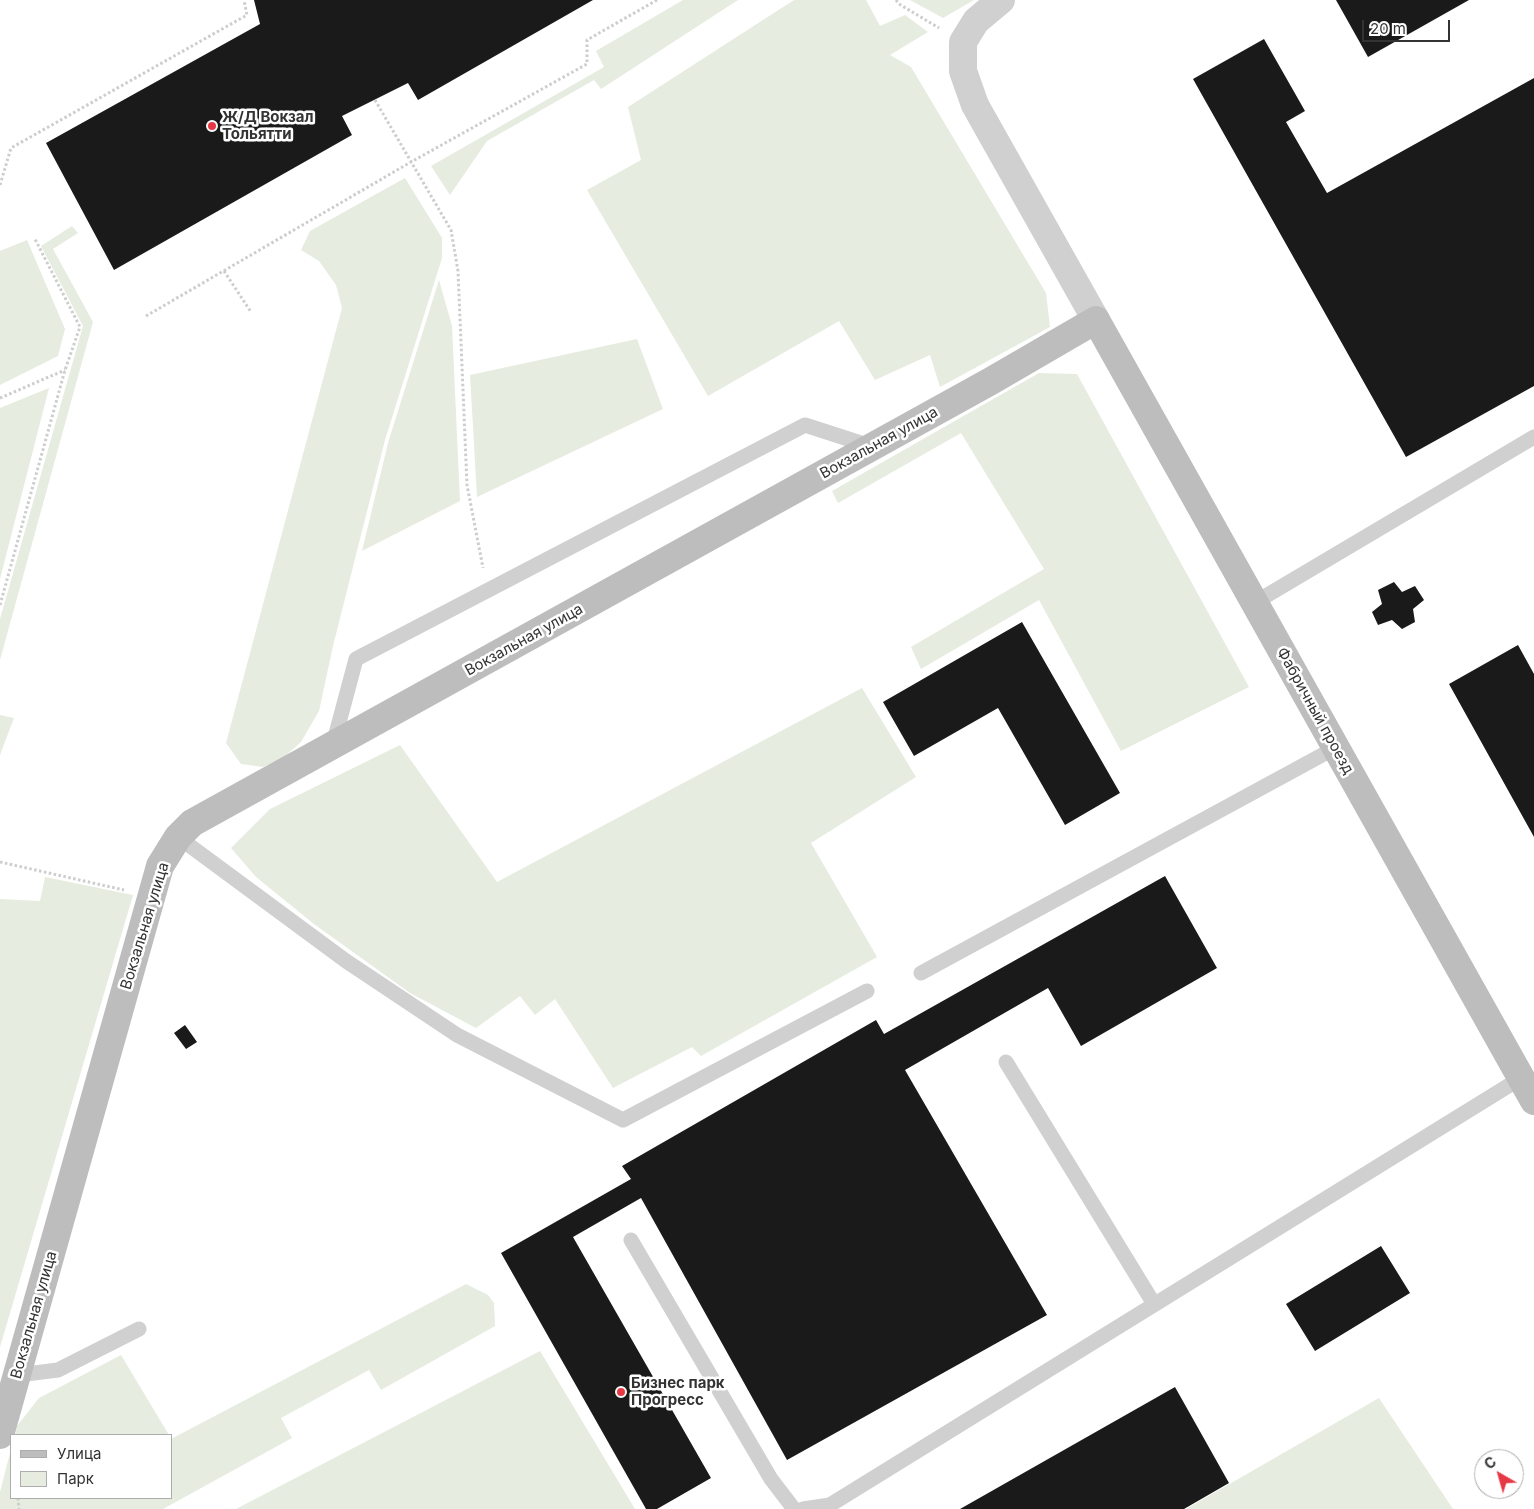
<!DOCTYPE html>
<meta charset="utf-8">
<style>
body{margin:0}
#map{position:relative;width:1534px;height:1509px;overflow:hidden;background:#fff;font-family:Inter,sans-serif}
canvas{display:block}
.legend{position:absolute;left:10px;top:1434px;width:162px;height:65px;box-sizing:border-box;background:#fff;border:1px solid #adadad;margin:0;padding:6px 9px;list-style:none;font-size:15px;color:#333}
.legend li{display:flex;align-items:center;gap:10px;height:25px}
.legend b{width:25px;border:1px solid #adadad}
.north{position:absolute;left:1474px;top:1449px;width:50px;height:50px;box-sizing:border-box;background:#fff;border:1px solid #adadad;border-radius:50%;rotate:322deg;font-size:14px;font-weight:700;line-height:20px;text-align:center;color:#333}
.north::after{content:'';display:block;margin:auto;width:18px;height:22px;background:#e63946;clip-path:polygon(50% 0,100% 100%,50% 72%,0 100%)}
.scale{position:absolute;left:1362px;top:20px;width:88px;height:22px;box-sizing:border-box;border:2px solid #333;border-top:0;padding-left:6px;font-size:15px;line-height:18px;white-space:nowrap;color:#333;-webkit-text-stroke:4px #fff;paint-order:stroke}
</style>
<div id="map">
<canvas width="1534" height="1509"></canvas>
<ul class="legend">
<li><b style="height:6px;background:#bdbdbd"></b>Улица</li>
<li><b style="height:14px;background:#e6ecdf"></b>Парк</li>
</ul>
<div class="north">С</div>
<div class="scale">20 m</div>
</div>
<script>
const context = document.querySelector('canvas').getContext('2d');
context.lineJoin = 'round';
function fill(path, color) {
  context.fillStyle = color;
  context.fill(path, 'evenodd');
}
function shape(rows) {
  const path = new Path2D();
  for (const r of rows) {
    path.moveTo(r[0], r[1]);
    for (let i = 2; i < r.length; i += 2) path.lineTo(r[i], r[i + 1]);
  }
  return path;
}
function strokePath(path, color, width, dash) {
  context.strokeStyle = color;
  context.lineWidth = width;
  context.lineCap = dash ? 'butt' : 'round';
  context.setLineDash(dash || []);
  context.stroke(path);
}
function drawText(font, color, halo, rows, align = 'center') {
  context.font = font + ' Inter,sans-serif';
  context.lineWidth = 5;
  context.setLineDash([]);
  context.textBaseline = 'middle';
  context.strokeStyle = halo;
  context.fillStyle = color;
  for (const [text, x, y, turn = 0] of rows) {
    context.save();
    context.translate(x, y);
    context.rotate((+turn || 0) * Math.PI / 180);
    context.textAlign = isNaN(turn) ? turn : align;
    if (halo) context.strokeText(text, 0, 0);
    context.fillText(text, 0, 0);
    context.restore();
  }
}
const green = shape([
 [683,0,738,0,601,89,594,80,487,141,450,195,431,166,604,67,596,51],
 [794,0,866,0,880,26,905,15,928,32,890,55,911,67,1046,293,1050,327,940,387,930,355,875,380,839,321,708,396,587,190,641,160,628,107],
 [910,0,974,0,943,18],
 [405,178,442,238,442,258,385,440,333,646,319,711,301,742,283,758,263,767,241,764,226,743,342,308,336,285,319,261,301,250,310,231],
 [72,226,78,233,53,249,93,322,0,660,0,619,83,326,41,246],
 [27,240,65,329,58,356,0,385,0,251],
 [439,280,452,326,460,501,362,551,388,443],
 [637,339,663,409,477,497,470,375],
 [1039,373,1077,374,1249,687,1121,751,1039,600,921,669,911,647,1044,569,961,433,838,503,832,491],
 [49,388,0,579,0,408],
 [862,688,916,777,811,843,877,957,701,1056,692,1047,613,1088,555,999,535,1015,520,996,476,1028,410,993,314,924,256,877,231,848,270,809,400,745,497,882],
 [0,715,14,718,0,755],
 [45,877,133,895,0,1347,0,899,40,901],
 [466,1284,488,1295,494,1303,495,1326,381,1390,369,1370,281,1418,292,1438,163,1509,0,1509,0,1492,11,1449,11,1498,171,1498,171,1439],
 [540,1351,635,1509,236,1509],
 [121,1355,169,1435,15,1435,17,1426,39,1398],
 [1379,1398,1453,1509,1186,1509]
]);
const building = shape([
 [254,0,593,0,418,100,408,83,342,116,352,135,114,270,46,143,260,24],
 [1336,0,1469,0,1368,57],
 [1264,39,1305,111,1286,122,1327,193,1534,78,1534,386,1406,457,1193,79],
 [1394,582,1402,592,1415,586,1424,600,1413,609,1415,622,1402,629,1392,620,1378,625,1372,612,1382,604,1378,590],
 [1022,622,1120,793,1065,825,998,708,914,756,883,702],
 [1518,645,1534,674,1534,837,1449,684],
 [1165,876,1217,968,1081,1046,1048,988,905,1070,1047,1315,787,1460,641,1198,573,1237,711,1478,657,1509,646,1509,501,1253,631,1179,622,1166,876,1020,884,1034],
 [185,1025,197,1042,186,1049,174,1033],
 [1381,1246,1410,1293,1315,1351,1286,1304],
 [1175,1387,1229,1483,1184,1509,960,1509]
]);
const path = shape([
 [896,0,899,4,939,28],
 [375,100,451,230,458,271,467,485,483,568],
 [0,185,11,148,247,15,244,0],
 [224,271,251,312],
 [146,316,411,162,587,64,587,40,657,0],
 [0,398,65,370],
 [0,605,65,370,80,327,35,239],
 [0,862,124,890],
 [18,1498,19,1509]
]);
const lane = shape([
 [1254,603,1534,437],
 [333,745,356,659,805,425,873,447],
 [178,837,346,961,457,1035,623,1120,867,991],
 [921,973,1335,748],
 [1006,1062,1154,1304],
 [631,1240,771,1479,794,1509],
 [18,1375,58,1370,139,1329],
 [803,1509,830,1505,1521,1078]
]);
const street = shape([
 [1001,0,976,21,963,42,963,71,975,105,1096,320]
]);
const secondary = shape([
 [0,1435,160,866,178,837,192,823,991,381,1096,320,1534,1101]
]);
const markers = [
 [212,126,5,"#e63946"],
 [621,1392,5,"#e63946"]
];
const poiNames = [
 ["Ж/Д Вокзал",222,117],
 ["Тольятти",222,134],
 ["Бизнес парк",631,1383],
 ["Прогресс",631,1400]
];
const streetNames = [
 ["Вокзальная улица",879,443,-29],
 ["Вокзальная улица",524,640,-29],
 ["Фабричный проезд",1315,711,61],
 ["Вокзальная улица",145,926,-73],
 ["Вокзальная улица",34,1315,-74]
];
fill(green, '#e6ecdf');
fill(building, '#1a1a1a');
strokePath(path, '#cdcdcd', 3, [2.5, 2.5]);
strokePath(lane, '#d0d0d0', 15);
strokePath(street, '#d0d0d0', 28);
strokePath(secondary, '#bdbdbd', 28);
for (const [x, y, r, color] of markers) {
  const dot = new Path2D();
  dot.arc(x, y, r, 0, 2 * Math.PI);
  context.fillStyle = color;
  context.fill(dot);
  strokePath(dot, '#fff', 2);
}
drawText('bold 15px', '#333', '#fff', poiNames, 'left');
drawText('15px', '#333', '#fff', streetNames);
</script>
